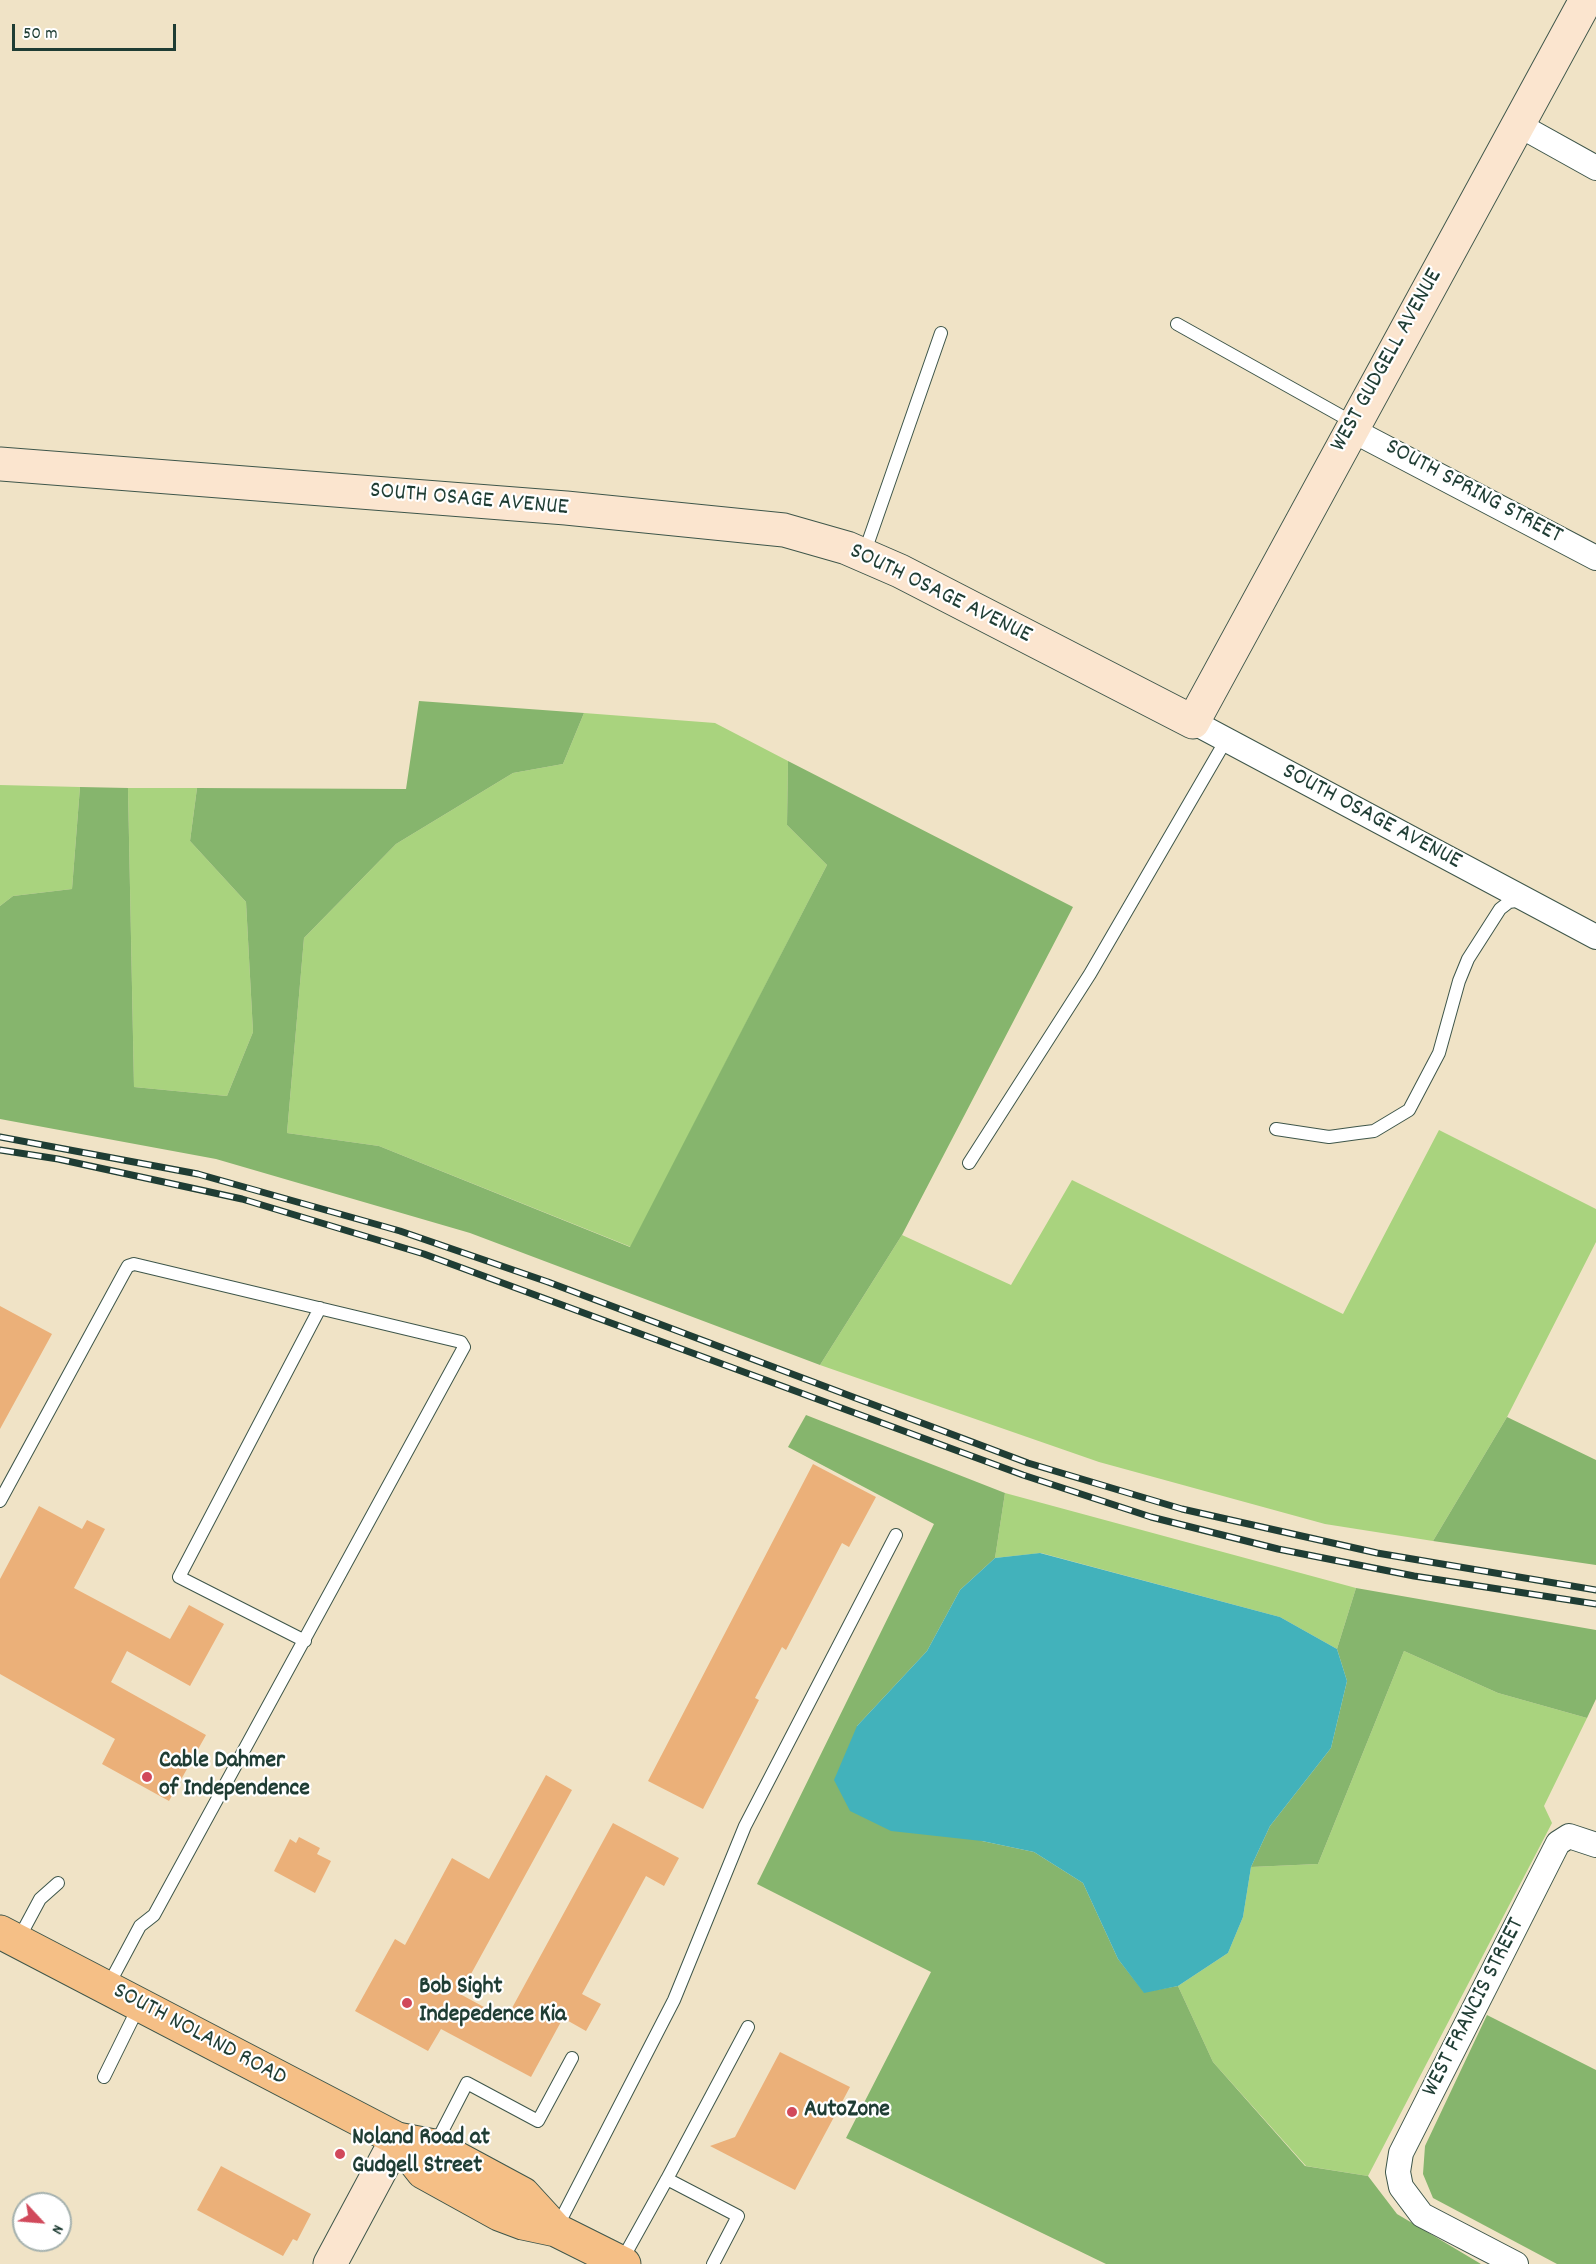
<!DOCTYPE html>
<style>
body{margin:0}
#map{position:relative;width:1596px;height:2264px;overflow:hidden;background:#f0e3c6;font-family:Dekko,sans-serif}
canvas{display:block}
.north{position:absolute;left:12px;top:2192px;width:60px;height:60px;box-sizing:border-box;background:#fff;border:2px solid #a5b1ae;border-radius:50%;rotate:116deg;font-size:16px;font-weight:700;line-height:24px;text-align:center;color:#1f3d34}
.north::after{content:'';display:block;margin:auto;width:21px;height:27px;background:#d1495b;clip-path:polygon(50% 0,100% 100%,50% 72%,0 100%)}
.scale{position:absolute;left:12px;top:24px;width:164px;height:27px;box-sizing:border-box;border:3px solid #1f3d34;border-top:0;padding-left:8px;font-size:18px;line-height:21px;white-space:nowrap;color:#1f3d34;-webkit-text-stroke:4px #fff;paint-order:stroke}
</style>
<div id="map">
<canvas width="1596" height="2264"></canvas>
<div class="north">N</div>
<div class="scale">50 m</div>
</div>
<script>
const context = document.querySelector('canvas').getContext('2d');
context.lineJoin = 'round';
function fill(path, color) {
  context.fillStyle = color;
  context.fill(path, 'evenodd');
}
function shape(rows) {
  const path = new Path2D();
  for (const r of rows) {
    path.moveTo(r[0], r[1]);
    for (let i = 2; i < r.length; i += 2) path.lineTo(r[i], r[i + 1]);
  }
  return path;
}
function strokePath(path, color, width, dash) {
  context.strokeStyle = color;
  context.lineWidth = width;
  context.lineCap = dash ? 'butt' : 'round';
  context.setLineDash(dash || []);
  context.stroke(path);
}
function drawText(font, color, halo, rows, align = 'center') {
  context.font = font + ' Dekko,sans-serif';
  context.lineWidth = 4.5;
  context.setLineDash([]);
  context.textBaseline = 'middle';
  context.strokeStyle = halo;
  context.fillStyle = color;
  for (const [text, x, y, turn = 0] of rows) {
    context.save();
    context.translate(x, y);
    context.rotate((+turn || 0) * Math.PI / 180);
    context.textAlign = isNaN(turn) ? turn : align;
    if (halo) context.strokeText(text, 0, 0);
    context.fillText(text, 0, 0);
    context.restore();
  }
}
const green = shape([
 [584,713,715,723,788,761,787,825,827,865,631,1247,379,1146,287,1133,304,938,396,844,513,773,563,764],
 [0,785,80,787,72,889,13,896,0,906],
 [128,788,197,788,190,841,246,902,253,1032,227,1096,134,1087],
 [1439,1130,1596,1209,1596,1242,1507,1417,1433,1541,1325,1524,1099,1462,820,1365,902,1235,1011,1285,1072,1180,1343,1314],
 [1005,1493,1356,1588,1337,1649,1280,1617,1041,1553,995,1558],
 [1404,1651,1498,1693,1587,1718,1544,1806,1552,1823,1368,2176,1306,2166,1213,2062,1178,1986,1228,1953,1243,1917,1251,1867,1318,1864]
]);
const forest = shape([
 [419,701,584,713,563,764,513,773,396,844,304,938,287,1133,379,1146,630,1247,827,865,787,825,788,761,1073,907,902,1235,820,1365,470,1233,216,1159,0,1119,0,906,13,896,72,889,80,787,128,788,134,1087,227,1096,253,1032,246,902,190,841,197,788,406,789],
 [806,1415,1005,1493,995,1558,960,1590,927,1651,857,1726,982,1841,1034,1852,1083,1883,1118,1959,1144,1992,1178,1986,1213,2062,1305,2166,1368,2176,1397,2214,1481,2264,1106,2264,846,2138,931,1972,757,1884,934,1524,788,1447],
 [1507,1417,1596,1460,1596,1565,1433,1541],
 [1356,1588,1596,1630,1596,1699,1587,1718,1498,1693,1404,1651,1318,1864,1251,1867,1270,1826,1331,1748,1347,1681,1337,1649],
 [1487,2015,1596,2070,1596,2264,1557,2264,1433,2198,1423,2174,1425,2146]
]);
const water = shape([
 [1040,1553,1280,1617,1337,1649,1347,1681,1331,1748,1270,1826,1251,1867,1243,1917,1228,1953,1178,1986,1144,1993,1118,1959,1083,1883,1034,1852,982,1841,891,1831,850,1811,834,1780,857,1726,927,1651,960,1590,995,1558]
]);
const building = shape([
 [0,1306,52,1334,0,1429],
 [813,1464,876,1497,849,1547,842,1543,786,1650,782,1647,755,1698,759,1700,703,1809,648,1781],
 [39,1506,82,1529,87,1520,105,1529,74,1588,170,1639,189,1605,224,1624,190,1686,127,1651,111,1682,206,1735,169,1801,102,1764,115,1739,0,1674,0,1579],
 [546,1775,572,1790,460,1994,506,2019,613,1823,679,1858,664,1886,646,1876,582,1994,601,2004,586,2031,563,2018,531,2077,441,2029,428,2051,355,2011,395,1939,405,1945,452,1858,489,1879],
 [299,1837,320,1848,317,1854,331,1861,315,1893,274,1871,290,1839,296,1843],
 [780,2052,850,2087,795,2190,710,2146,735,2137],
 [221,2166,311,2214,297,2241,293,2239,283,2256,197,2210]
]);
const lane = shape([
 [1177,324,1354,423],
 [864,554,941,333],
 [1276,1129,1329,1137,1358,1133,1374,1131,1409,1110,1439,1053,1459,981,1468,959,1500,909,1509,902,1522,900],
 [969,1163,1090,974,1226,740],
 [0,1501,124,1273,128,1266,134,1264,461,1342,464,1347,154,1915,140,1926,108,1986],
 [305,1641,179,1577,320,1308],
 [18,1940,40,1899,58,1883],
 [104,2077,139,2006],
 [435,2145,467,2083,538,2121,572,2058],
 [667,2179,748,2027],
 [556,2229,674,2000,745,1826,896,1535],
 [621,2262,667,2179,738,2216,713,2264]
]);
const street = shape([
 [1517,124,1596,168],
 [1350,429,1596,558],
 [1193,722,1596,937],
 [1516,2264,1422,2215,1401,2187,1398,2172,1401,2153,1558,1843,1569,1836,1596,1845]
]);
const secondary = shape([
 [0,464,566,508,784,530,847,548,900,571,1193,722,1586,0],
 [330,2264,397,2139]
]);
const primary = shape([
 [0,1932,397,2139,434,2146,523,2194,556,2230],
 [397,2139,423,2172,499,2214,523,2223,556,2230,624,2264]
]);
const rail = shape([
 [0,1137,198,1174,400,1231,548,1282,1028,1463,1182,1509,1377,1553,1596,1590],
 [0,1150,58,1159,242,1199,424,1254,1023,1475,1151,1517,1278,1549,1414,1576,1596,1604]
]);
const markers = [
 [147,1777,6,"#d1495b"],
 [407,2003,6,"#d1495b"],
 [792,2112,6,"#d1495b"],
 [340,2154,6,"#d1495b"]
];
const streetNames = [
 ["WEST GUDGELL AVENUE",1388,361,-61],
 ["SOUTH SPRING STREET",1473,493,28],
 ["SOUTH OSAGE AVENUE",469,501,5],
 ["SOUTH OSAGE AVENUE",940,595,26],
 ["SOUTH OSAGE AVENUE",1371,818,28],
 ["WEST FRANCIS STREET",1475,2008,-63],
 ["SOUTH NOLAND ROAD",199,2036,28]
];
const poiNames = [
 ["Cable Dahmer",159,1763],
 ["of Independence",159,1791],
 ["Bob Sight",419,1989],
 ["Indepedence Kia",419,2017],
 ["AutoZone",804,2112],
 ["Noland Road at",352,2140],
 ["Gudgell Street",352,2168]
];
fill(green, '#a9d37e');
fill(forest, '#86b56d');
fill(water, '#42b2bb');
fill(building, '#ebb079');
strokePath(lane, '#3e564a', 14);
strokePath(street, '#3e564a', 26);
strokePath(secondary, '#3e564a', 35);
strokePath(primary, '#3e564a', 35);
strokePath(lane, '#fff', 12);
strokePath(street, '#fff', 24);
strokePath(secondary, '#fbe5cf', 33);
strokePath(primary, '#f5bf86', 33);
strokePath(rail, '#1f3d34', 7);
strokePath(rail, '#fff', 4.5, [14]);
for (const [x, y, r, color] of markers) {
  const dot = new Path2D();
  dot.arc(x, y, r, 0, 2 * Math.PI);
  context.fillStyle = color;
  context.fill(dot);
  strokePath(dot, '#fff', 2);
}
drawText('24px', '#1f3d34', '#fff', streetNames);
drawText('bold 24px', '#1f3d34', '#fff', poiNames, 'left');
</script>
